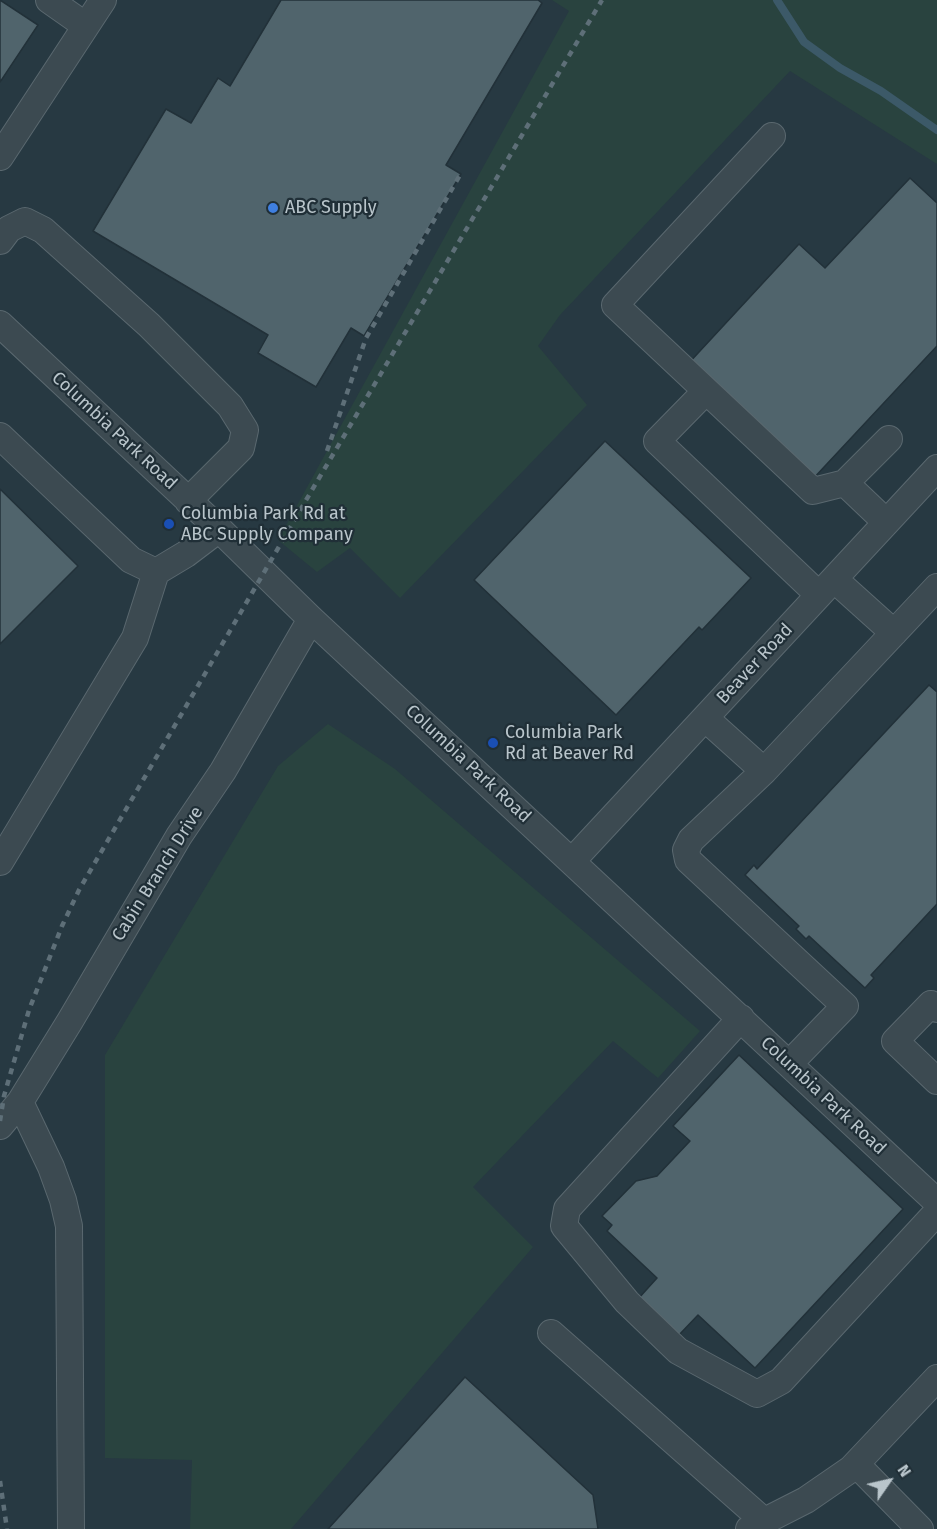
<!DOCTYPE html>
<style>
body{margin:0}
#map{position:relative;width:937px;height:1529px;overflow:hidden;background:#273942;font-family:"Fira Sans",sans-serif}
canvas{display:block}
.north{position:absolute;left:859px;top:1451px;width:60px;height:60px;-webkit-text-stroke:4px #202f37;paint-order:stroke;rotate:56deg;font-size:16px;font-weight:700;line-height:24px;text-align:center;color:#b9c5cb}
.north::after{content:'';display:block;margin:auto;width:21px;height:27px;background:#b9c5cb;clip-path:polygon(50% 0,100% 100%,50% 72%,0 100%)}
</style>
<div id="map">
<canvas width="937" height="1529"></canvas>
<div class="north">N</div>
</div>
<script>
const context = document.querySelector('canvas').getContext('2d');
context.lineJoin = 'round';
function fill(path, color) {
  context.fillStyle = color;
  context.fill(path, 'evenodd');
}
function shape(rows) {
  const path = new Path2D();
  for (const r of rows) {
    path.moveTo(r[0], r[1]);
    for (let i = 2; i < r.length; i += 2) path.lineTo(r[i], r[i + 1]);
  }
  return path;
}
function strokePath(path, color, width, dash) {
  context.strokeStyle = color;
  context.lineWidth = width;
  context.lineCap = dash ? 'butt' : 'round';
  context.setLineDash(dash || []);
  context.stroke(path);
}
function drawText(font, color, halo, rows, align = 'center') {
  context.font = font + ' "Fira Sans",sans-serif';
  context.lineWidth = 4.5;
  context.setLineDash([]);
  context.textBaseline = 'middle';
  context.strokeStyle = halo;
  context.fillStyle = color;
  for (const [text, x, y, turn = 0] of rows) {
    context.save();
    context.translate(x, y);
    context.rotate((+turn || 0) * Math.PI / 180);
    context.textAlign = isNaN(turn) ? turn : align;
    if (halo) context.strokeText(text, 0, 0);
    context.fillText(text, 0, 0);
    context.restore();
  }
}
const green = shape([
 [552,0,937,0,937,164,790,71,560,315,538,346,587,405,400,598,350,548,317,572,278,540,569,11],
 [328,724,395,769,700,1031,658,1078,613,1041,473,1187,533,1247,291,1529,190,1529,192,1460,105,1458,105,1055,278,766]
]);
const stream = shape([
 [777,0,804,42,840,68,881,91,937,130]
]);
const building = shape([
 [0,0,38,25,0,82,0,0],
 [281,0,538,0,542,3,446,165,461,174,364,336,351,328,316,387,258,353,268,335,93,231,166,109,191,123,218,78,230,86,281,0],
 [910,178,937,203,937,346,811,481,687,365,799,244,825,268,910,178],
 [605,441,751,578,702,630,699,627,616,715,474,580,605,441],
 [0,489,78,566,0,644,0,489],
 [929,685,937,692,937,904,871,975,874,978,865,988,809,936,806,939,796,929,799,926,745,875,754,865,757,869,929,685],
 [739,1055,903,1209,755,1368,698,1315,678,1336,638,1299,657,1278,607,1231,612,1225,602,1216,636,1181,657,1176,690,1141,673,1126,739,1055],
 [465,1377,593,1495,598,1529,328,1529,465,1377]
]);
const minor = shape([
 [49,0,86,26],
 [772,136,615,305,813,491,845,483,886,522],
 [0,157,103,0],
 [0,241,9,229,25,221,43,230,149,325,230,406,245,430,241,448,188,501],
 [0,324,219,529,311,619,937,1202],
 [706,391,657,441,819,595],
 [0,436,131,560,156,572,135,638,0,862],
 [845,483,889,439],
 [156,572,186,554,219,529],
 [834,579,894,633],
 [705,718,764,771,937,587],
 [764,771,691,840,686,850,688,860,845,1006,789,1064],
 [572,861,937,468],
 [937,1009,931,1004,895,1041,937,1081],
 [741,1018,567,1209,564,1226,627,1302,678,1351,757,1394,781,1381,937,1212],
 [20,1102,51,1167,63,1200,69,1226,71,1529],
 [0,1126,20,1102,70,1021,179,836,223,771,311,619],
 [551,1333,765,1522,765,1529],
 [856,1464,920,1529],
 [749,1529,806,1500,851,1469,937,1378]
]);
const rail = shape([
 [327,451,366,338,460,175],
 [0,1121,4,1096,29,1010,62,926,79,890,312,490,602,0],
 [0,1481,7,1529]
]);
const markers = [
 [273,208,6,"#3f7fe0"],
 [169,524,6,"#1a4fb4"],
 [493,743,6,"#1a4fb4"]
];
const poiNames = [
 ["ABC Supply",285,208],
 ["Columbia Park Rd at",181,514],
 ["ABC Supply Company",181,535],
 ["Columbia Park",505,733],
 ["Rd at Beaver Rd",505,754]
];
const streetNames = [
 ["Columbia Park Road",114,431,43],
 ["Beaver Road",755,664,-47],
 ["Columbia Park Road",468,764,43],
 ["Cabin Branch Drive",158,874,-58],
 ["Columbia Park Road",823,1096,43]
];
fill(green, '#29433f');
strokePath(stream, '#3c5968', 8);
fill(building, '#50646c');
strokePath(building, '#223139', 1.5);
strokePath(minor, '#5a686f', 28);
strokePath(minor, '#3c4a51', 26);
strokePath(rail, '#5e6f78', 4.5, [6, 6]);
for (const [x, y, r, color] of markers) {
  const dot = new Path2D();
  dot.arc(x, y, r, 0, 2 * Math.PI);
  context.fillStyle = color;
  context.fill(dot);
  strokePath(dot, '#202f37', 2);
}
drawText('18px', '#b9c5cb', '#202f37', poiNames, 'left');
drawText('18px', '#b9c5cb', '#202f37', streetNames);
</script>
